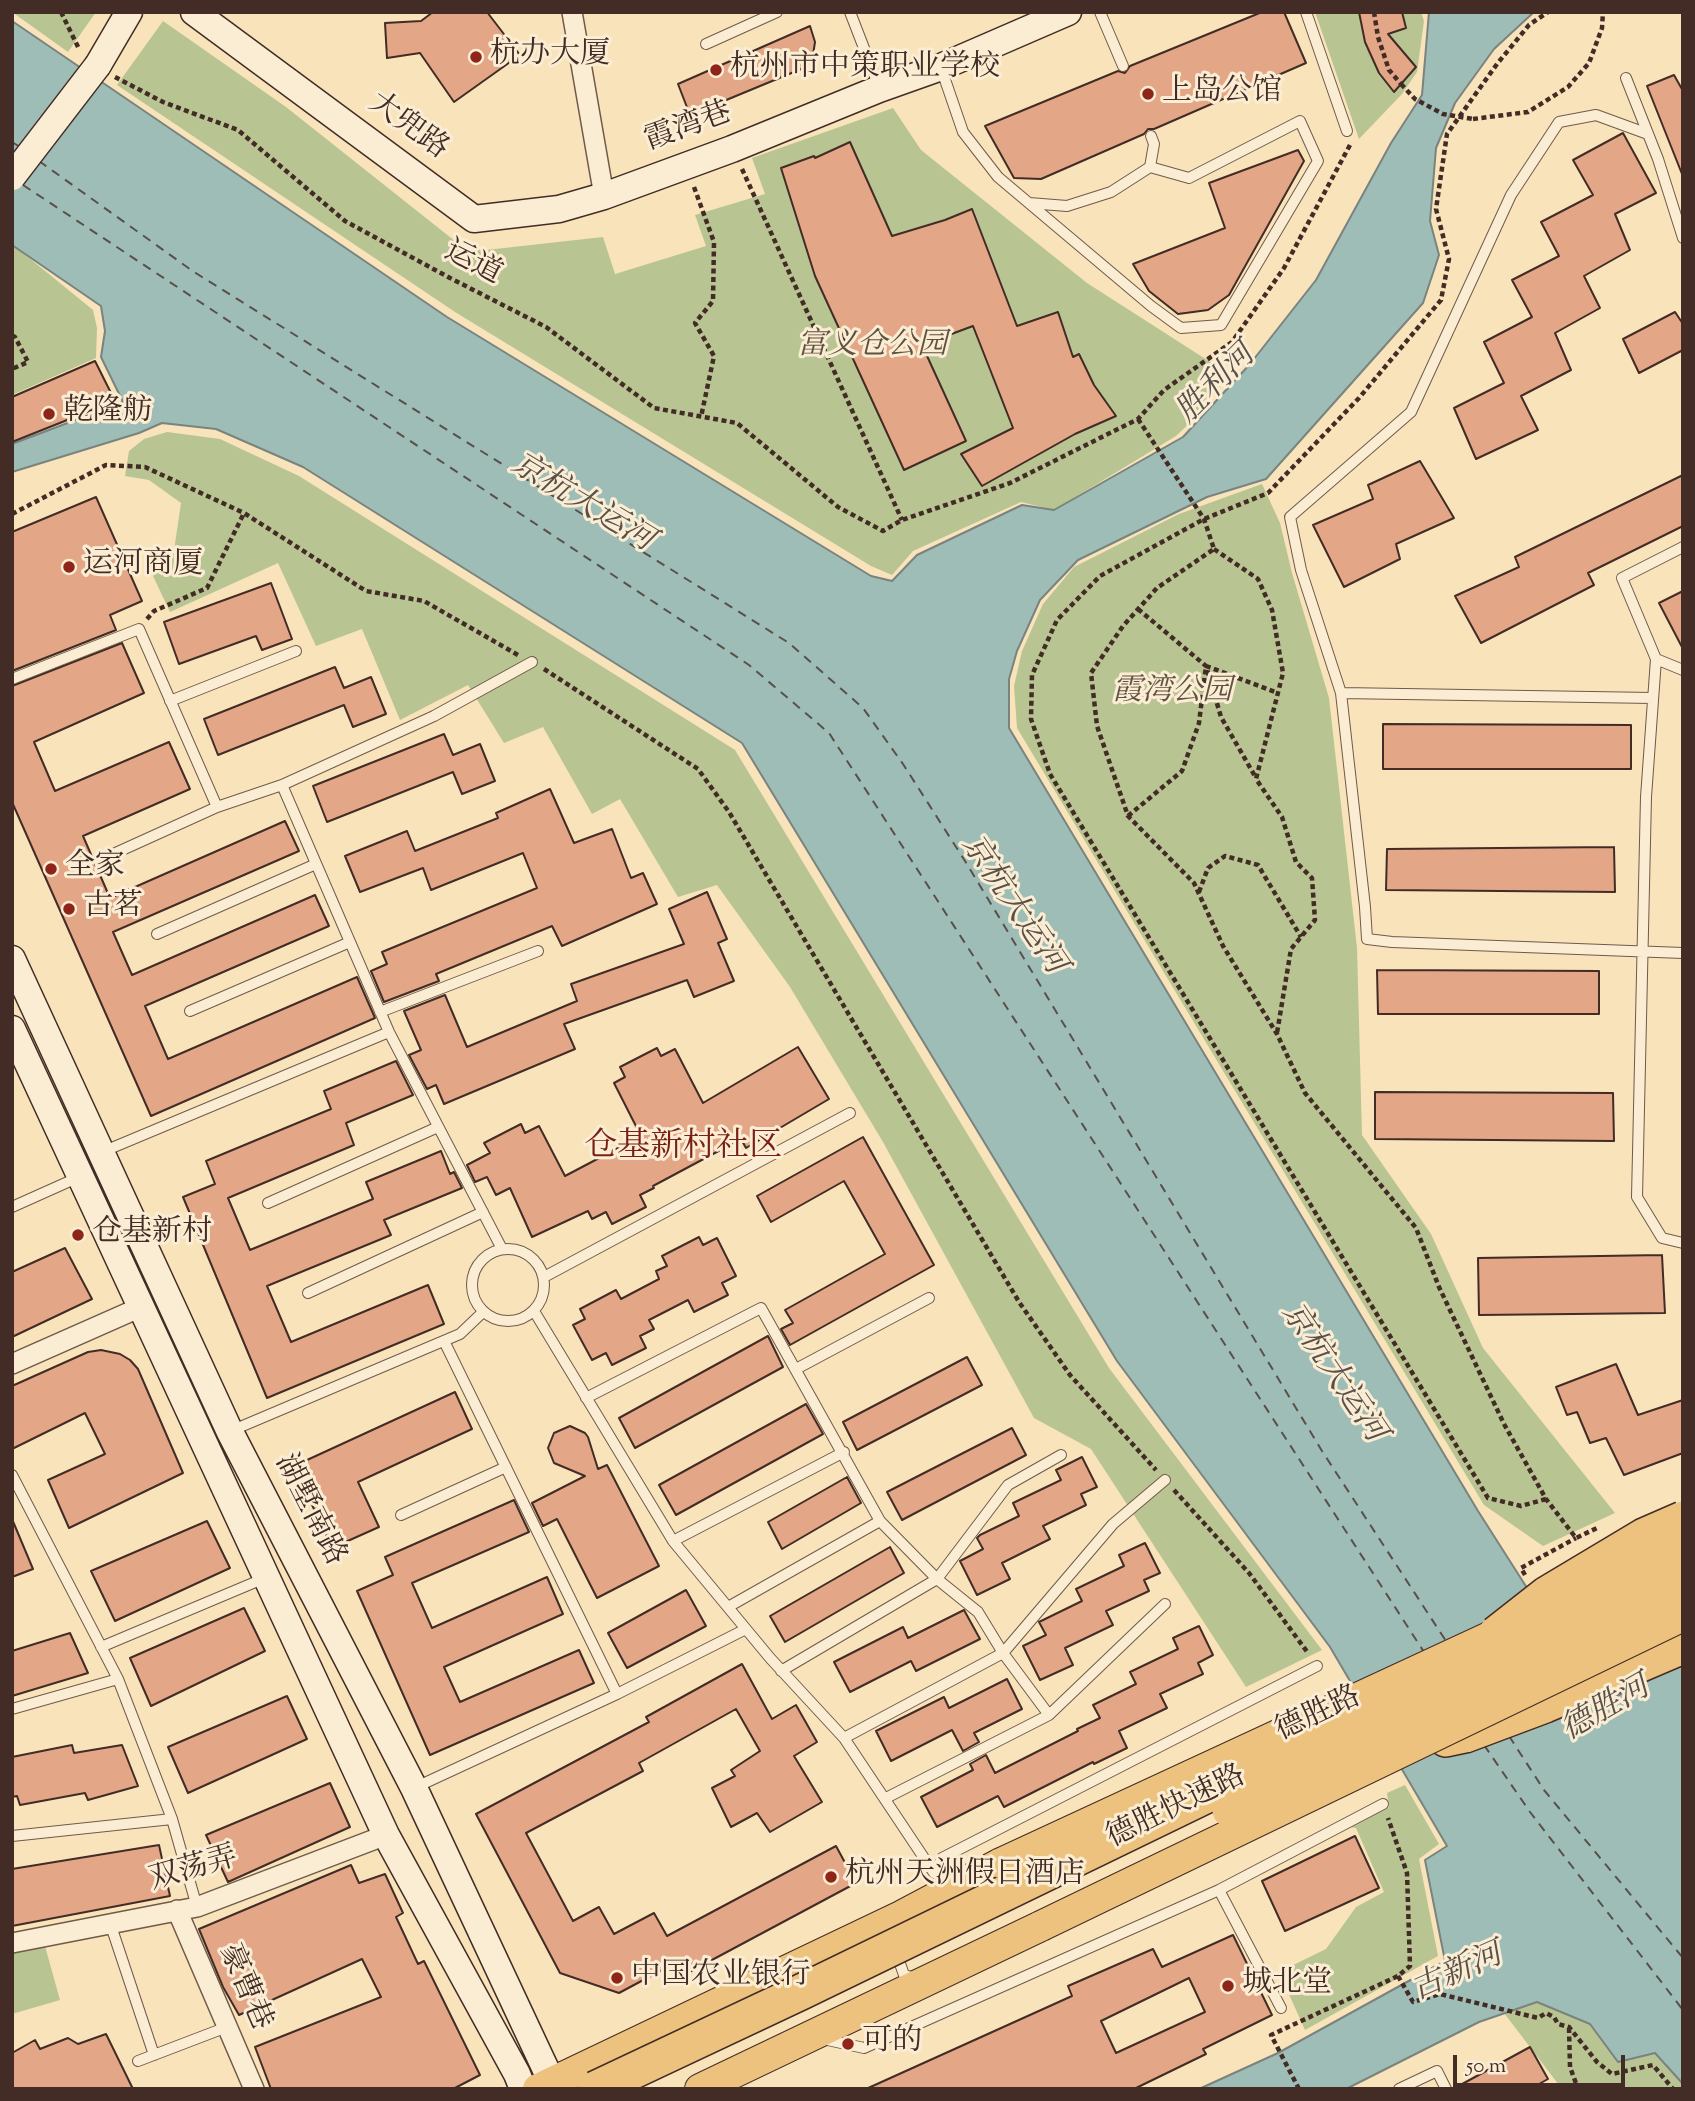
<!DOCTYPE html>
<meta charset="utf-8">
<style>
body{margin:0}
#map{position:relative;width:1695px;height:2101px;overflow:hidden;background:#f8e3bb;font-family:"Sorts Mill Goudy",serif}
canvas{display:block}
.frame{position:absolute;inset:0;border:14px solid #422c25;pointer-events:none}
.scale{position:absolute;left:1453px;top:2055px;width:172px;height:32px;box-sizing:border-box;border:4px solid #422c25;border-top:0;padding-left:9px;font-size:21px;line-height:24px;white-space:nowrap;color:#422c25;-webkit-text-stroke:5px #faedd3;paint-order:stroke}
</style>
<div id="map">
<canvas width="1695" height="2101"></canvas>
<div class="frame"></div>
<div class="scale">50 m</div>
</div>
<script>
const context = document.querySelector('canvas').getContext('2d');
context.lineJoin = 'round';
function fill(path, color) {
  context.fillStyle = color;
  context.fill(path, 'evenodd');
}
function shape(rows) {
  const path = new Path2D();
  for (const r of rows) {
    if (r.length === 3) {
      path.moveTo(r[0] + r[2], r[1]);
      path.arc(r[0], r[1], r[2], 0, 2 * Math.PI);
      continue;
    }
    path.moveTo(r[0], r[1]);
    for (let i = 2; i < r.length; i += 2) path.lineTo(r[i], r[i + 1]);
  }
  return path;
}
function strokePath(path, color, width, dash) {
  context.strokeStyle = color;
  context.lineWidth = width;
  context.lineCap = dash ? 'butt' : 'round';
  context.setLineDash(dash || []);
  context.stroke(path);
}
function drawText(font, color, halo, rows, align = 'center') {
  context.font = font + ' "Sorts Mill Goudy","Noto Serif SC",serif';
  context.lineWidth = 6;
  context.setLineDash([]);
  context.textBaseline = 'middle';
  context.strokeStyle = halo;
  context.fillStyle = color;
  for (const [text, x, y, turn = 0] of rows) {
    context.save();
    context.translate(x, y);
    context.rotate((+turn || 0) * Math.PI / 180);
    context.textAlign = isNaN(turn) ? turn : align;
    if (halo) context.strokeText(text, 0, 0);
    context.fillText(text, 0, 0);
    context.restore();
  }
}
const green = shape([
 [12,12,96,12,68,52],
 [1315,12,1421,12,1424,21,1417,72,1402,94,1359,139],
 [163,21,286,107,465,249,486,250,603,237,615,274,706,246,695,215,765,194,752,158,893,108,921,150,1087,283,1229,374,1199,414,1176,436,1054,510,1021,502,913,551,892,575,871,566,455,312,117,85],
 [12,244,93,310,97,328,96,358,12,395],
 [167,432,220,439,299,476,735,750,1109,1368,1322,1650,1246,1687,1091,1449,1034,1418,883,1142,790,987,717,885,678,897,620,799,592,814,543,727,504,743,468,685,400,720,362,629,316,646,278,563,170,612,153,576,173,557,181,503,149,480,125,476,129,451,144,439],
 [1262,484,1280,523,1292,573,1329,698,1357,948,1362,1135,1431,1234,1483,1348,1615,1513,1543,1546,1484,1505,1017,728,1014,686,1022,651,1043,604,1074,567,1179,514],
 [1405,1785,1439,1844,1419,1859,1438,1956,1305,2030,1279,1972,1326,1949,1356,1907,1384,1892,1356,1828,1349,1827,1389,1807,1387,1793],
 [45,1946,60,2000,12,2014,12,1952],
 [1537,2002,1590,2024,1618,2062,1655,2053,1683,2084,1683,2089,1562,2089,1504,2013]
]);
const water = shape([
 [1429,12,1534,12,1494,49,1455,103,1436,148,1430,221,1439,255,1423,303,1266,479,1207,497,1078,560,1040,600,1017,651,1009,679,1009,728,1478,1511,1601,1704,1683,1663,1683,2084,1655,2053,1618,2062,1590,2024,1537,2002,1479,2022,1346,2089,1199,2089,1278,2053,1445,1961,1425,1860,1447,1846,1330,1647,1117,1361,742,743,303,467,216,429,162,423,139,433,12,472,12,444,123,402,101,357,105,331,101,306,12,245,12,21,447,317,871,576,892,581,917,555,1022,505,1054,510,1183,437,1250,364,1316,280,1391,143,1422,95,1429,12]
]);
const ferry = shape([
 [12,142,20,147],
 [39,161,194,272,789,643,863,708,903,764,965,861,1322,1451,1446,1641],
 [23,185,749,665,829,733,1424,1652],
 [1509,1736,1544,1790,1683,1958],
 [1484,1745,1530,1812,1683,2010]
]);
const building = shape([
 [433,12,487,12,520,55,454,102,420,53,387,58,385,23,421,21,433,12],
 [1262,12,1284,12,1306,63,1154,129,1148,129,1144,134,1041,179,1014,178,985,126,1118,71,1125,73,1130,66,1262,12],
 [1359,12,1402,12,1406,28,1388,34,1416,67,1394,92,1379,73,1365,42,1359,12],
 [810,26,815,42,813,55,806,67,690,115,678,84,810,26],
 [1674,75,1683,91,1682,174,1647,86,1674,75],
 [1623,133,1656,193,1615,214,1630,250,1584,276,1600,308,1555,333,1571,370,1521,396,1538,430,1476,459,1454,408,1504,383,1484,342,1532,317,1512,280,1559,256,1541,222,1593,195,1573,160,1623,133],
 [850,142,892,236,945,220,972,209,1017,326,1058,312,1073,357,1079,354,1094,385,1116,416,1075,434,982,486,961,454,1013,428,973,326,922,345,966,441,904,470,815,276,781,168,814,156,815,158,850,142],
 [1298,150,1304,161,1229,295,1208,310,1178,314,1149,291,1133,264,1225,228,1209,183,1298,150],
 [1675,312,1683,324,1683,350,1639,373,1623,339,1675,312],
 [95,361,115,401,12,442,12,397,95,361],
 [1420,461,1454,518,1396,544,1400,559,1344,587,1313,525,1373,499,1368,485,1420,461],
 [1683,475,1683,526,1588,573,1594,585,1481,643,1455,596,1519,567,1515,557,1683,475],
 [96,497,142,601,110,615,116,630,12,671,12,532,96,497],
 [271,583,292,639,262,650,256,636,179,664,164,622,271,583],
 [1683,591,1683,649,1659,603,1683,591],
 [122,643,144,693,34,742,55,791,169,742,190,789,83,836,110,898,285,821,299,851,113,932,132,975,315,895,329,926,145,1006,168,1059,357,977,375,1018,151,1116,12,802,12,686,122,643],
 [335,667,344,688,371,677,386,714,353,727,344,705,218,755,204,719,335,667],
 [1383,724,1631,725,1631,769,1383,769,1383,724],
 [444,734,453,755,480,744,495,781,462,794,453,772,327,822,313,786,444,734],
 [550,789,574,843,612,829,631,878,643,873,657,904,562,946,552,926,436,974,439,981,384,1002,371,971,387,964,382,952,537,888,523,853,431,890,423,868,360,892,345,856,407,831,415,851,498,818,496,813,550,789],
 [1614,847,1615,892,1386,890,1387,849,1614,847],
 [707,892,727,939,718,943,734,981,694,997,687,980,564,1024,575,1049,444,1104,436,1085,427,1089,409,1055,421,1050,404,1011,445,995,467,1047,577,1001,571,984,684,944,669,909,707,892],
 [1377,970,1599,971,1599,1014,1378,1014,1377,970],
 [798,1047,829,1099,746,1148,741,1139,653,1186,654,1188,640,1195,646,1207,612,1224,606,1212,592,1219,588,1211,532,1237,510,1188,496,1195,487,1177,475,1182,467,1165,490,1153,484,1143,521,1124,525,1133,539,1126,565,1176,641,1136,614,1083,625,1077,620,1067,657,1048,661,1056,675,1049,703,1103,798,1047],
 [396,1061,413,1095,346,1123,354,1145,228,1198,250,1250,373,1199,366,1182,441,1151,450,1174,454,1172,462,1188,384,1220,391,1235,267,1286,291,1342,428,1285,444,1324,267,1398,183,1197,215,1184,206,1161,331,1109,324,1091,396,1061],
 [1375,1092,1613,1093,1614,1141,1375,1139,1375,1092],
 [863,1137,934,1265,790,1345,781,1329,793,1323,785,1310,885,1254,844,1181,771,1222,757,1196,863,1137],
 [699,1237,703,1245,717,1238,736,1276,722,1283,728,1295,694,1312,688,1300,649,1320,654,1329,640,1336,646,1348,612,1365,606,1353,592,1360,573,1325,585,1319,580,1309,616,1290,621,1299,659,1279,656,1271,667,1266,662,1256,699,1237],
 [65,1248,92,1299,12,1337,12,1272,65,1248],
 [1662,1255,1665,1313,1479,1315,1478,1258,1662,1255],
 [768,1336,783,1367,635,1448,619,1418,768,1336],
 [101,1350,120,1354,130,1360,138,1369,183,1473,69,1528,48,1480,105,1454,85,1413,12,1449,12,1386,88,1352,101,1350],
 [967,1357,982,1385,857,1450,843,1422,967,1357],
 [1616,1364,1638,1415,1683,1400,1683,1453,1624,1475,1606,1438,1590,1443,1577,1412,1567,1415,1556,1387,1616,1364],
 [455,1392,472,1429,358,1482,379,1527,332,1548,294,1466,455,1392],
 [806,1404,823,1434,676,1515,659,1485,806,1404],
 [570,1426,585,1433,588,1437,598,1469,607,1465,659,1566,597,1598,557,1519,543,1526,532,1503,585,1476,554,1463,548,1448,554,1433,570,1426],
 [1012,1428,1026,1455,902,1520,887,1492,1012,1428],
 [1082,1457,1097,1487,1081,1494,1086,1505,1043,1526,1050,1539,1002,1563,1010,1579,977,1595,960,1561,983,1549,977,1538,980,1535,1019,1516,1013,1503,1061,1480,1056,1470,1082,1457],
 [847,1477,861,1503,782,1549,768,1522,847,1477],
 [514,1500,529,1532,412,1583,432,1628,547,1577,563,1614,444,1667,460,1702,579,1650,594,1683,430,1755,357,1591,393,1575,385,1557,514,1500],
 [12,1519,33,1569,12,1577,12,1519],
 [207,1521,230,1568,115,1621,91,1571,207,1521],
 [1145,1543,1160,1573,1144,1580,1149,1591,1106,1611,1113,1625,1065,1648,1073,1665,1040,1680,1023,1646,1046,1635,1039,1622,1082,1601,1076,1589,1124,1566,1119,1555,1145,1543],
 [890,1547,904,1573,785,1642,770,1616,890,1547],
 [686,1590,706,1626,627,1668,608,1633,686,1590],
 [244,1608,265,1651,151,1706,130,1658,244,1608],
 [964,1610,980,1639,916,1671,911,1661,850,1692,834,1662,903,1627,908,1638,964,1610],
 [1199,1626,1213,1655,1198,1663,1203,1674,1160,1694,1167,1708,1119,1731,1127,1748,1094,1764,1093,1762,1004,1807,998,1796,937,1827,921,1797,973,1770,970,1764,986,1755,995,1773,1078,1731,1077,1729,1100,1718,1093,1705,1136,1684,1130,1672,1178,1649,1173,1638,1199,1626],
 [70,1633,88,1673,12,1696,12,1651,70,1633],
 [742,1664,772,1719,796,1705,817,1742,794,1756,822,1802,770,1832,757,1813,731,1827,712,1788,735,1776,731,1770,760,1751,736,1709,639,1763,643,1771,526,1833,573,1921,599,1907,614,1934,654,1913,667,1936,836,1846,856,1883,682,1976,675,1963,619,1993,560,1973,476,1814,649,1722,646,1717,742,1664],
 [1007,1679,1022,1709,974,1733,979,1742,963,1751,952,1730,891,1761,876,1731,944,1697,949,1708,1007,1679],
 [287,1696,307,1739,188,1793,168,1747,287,1696],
 [72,1745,74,1753,122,1745,138,1786,88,1800,85,1793,20,1805,17,1796,12,1797,12,1757,72,1745],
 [330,1783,350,1827,228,1882,206,1835,330,1783],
 [1355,1836,1379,1888,1285,1931,1262,1881,1355,1836],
 [159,1845,170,1896,12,1926,12,1869,159,1845],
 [351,1865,359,1883,385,1874,403,1913,396,1917,418,1964,424,1961,480,2075,453,2089,271,2089,255,2047,381,1997,362,1959,239,2015,223,1987,199,1929,351,1865],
 [1233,1935,1272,2015,1203,2049,1206,2054,1134,2089,866,2089,1072,1996,1068,1986,1153,1949,1162,1967,1233,1935],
 [1189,1978,1205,2012,1116,2053,1101,2021,1189,1978],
 [106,2034,133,2089,12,2089,12,2053,35,2040,40,2049,68,2038,78,2044,106,2034],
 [1530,2047,1548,2079,1530,2089,1453,2089,1530,2047]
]);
const path = shape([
 [61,12,79,49],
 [1374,12,1378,37,1389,70,1401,84],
 [115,77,163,102,238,130,345,221,450,278,546,327,654,408,737,423,838,507,883,531,902,520,1010,483,1138,419,1164,390,1232,342,1284,268,1350,145],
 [1473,119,1528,112,1568,87,1589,63,1602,28,1603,12],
 [742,169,902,520],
 [694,187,714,242,713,301,695,323,714,356,701,417],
 [12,335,15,337,28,362,12,369],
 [1138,419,1204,519,1214,549,1157,588,1123,626,1091,673,1097,726,1128,816,1194,883,1223,946,1277,1034,1305,1093,1416,1228,1439,1287,1504,1424,1546,1499,1576,1538,1597,1528],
 [12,514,106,465,145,467,244,513],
 [1214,549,1258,579,1272,610,1283,673,1256,779,1282,817,1296,862,1312,878,1315,920,1291,949,1277,1033],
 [1138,609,1206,666,1221,717,1256,778],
 [147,619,154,611,207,588,244,513,366,591,424,601,518,655],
 [544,669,698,769,729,812,1019,1302,1070,1375,1156,1470],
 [1128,816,1182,771,1199,723,1206,666,1278,693],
 [1199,892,1208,868,1225,856,1258,865,1301,937],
 [1174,1490,1249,1573,1308,1653],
 [1546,1499,1521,1506,1488,1498,1050,774,1031,719,1032,675,1057,620,1100,576,1204,519,1268,493,1359,398,1441,300,1449,259,1436,209,1447,134,1497,64,1529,25,1548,12],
 [1525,1575,1521,1568,1576,1538],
 [1398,1976,1413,2002,1440,1994,1538,2018,1546,2013,1554,2017,1558,2024,1569,2027,1597,2062,1612,2074,1653,2065,1673,2089],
 [1569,2028,1570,2067,1577,2086,1581,2089],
 [1299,2089,1271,2035,1398,1976,1410,1966,1407,1873,1388,1818]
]);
const lane = shape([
 [850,12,879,87],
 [1100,12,1123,66],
 [1306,12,1347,131],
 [706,44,777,12],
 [941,68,963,132,998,177,1151,306,1181,328,1221,325,1318,161,1300,121,1189,178,1150,167,1111,192,1067,206,1029,203],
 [1626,78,1658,159,1683,238],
 [1648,134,1596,115,1559,122,1511,195,1411,412,1290,517,1301,570,1341,693,1365,907,1367,939,1392,942,1683,953],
 [1150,167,1154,144,1151,136],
 [1683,547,1622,578,1656,659,1646,797,1637,1197,1662,1238,1683,1243],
 [1656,659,1683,670],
 [12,679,139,629,217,807,282,785,434,716,532,662],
 [1341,693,1653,698],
 [170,701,296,651],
 [282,785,389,1032,502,1249],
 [100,860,217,807],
 [157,934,316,864],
 [190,1011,350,942],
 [380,1012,538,951],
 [102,1152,389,1032],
 [268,1203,438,1127],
 [12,1207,79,1177],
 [508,1285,36],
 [544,1277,850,1113],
 [308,1293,483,1212],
 [534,1311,673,1541,770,1658,844,1738,934,1873,942,1858,1317,1666],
 [444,1341,617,1694],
 [796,1369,929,1298],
 [586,1398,761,1308,880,1521,937,1579,978,1612,1003,1653,1049,1715],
 [233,1430,460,1334,483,1312],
 [12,1475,118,1679,172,1819,197,1907],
 [401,1515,506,1467],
 [673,1541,844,1452],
 [728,1607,880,1521],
 [101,1647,265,1578],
 [781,1671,937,1579,1008,1485,1061,1455],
 [12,1709,118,1679],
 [844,1738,1003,1653,1113,1524,1165,1480],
 [414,1788,617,1694,746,1629],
 [886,1798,1049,1715,1165,1604],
 [12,1836,172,1819],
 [1219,1890,1281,2008],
 [110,1923,154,2055],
 [896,1952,904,1975,917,1978],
 [823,2039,864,2048,1219,1890,1383,1804],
 [138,2061,227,2027],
 [1399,2089,1437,2071,1446,2089]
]);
const street = shape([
 [572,12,604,196],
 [12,1364,141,1307],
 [177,1910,254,2089],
 [12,1943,197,1907,386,1835]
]);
const secondary = shape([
 [194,12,474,219,559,209,604,196,732,149,879,89,941,67,1068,12],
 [98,65,129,12],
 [12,959,230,1432,414,1788,555,2089],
 [12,1029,386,1835,517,2074,523,2089]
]);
const primary = shape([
 [538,2089,901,1916,1001,1863],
 [700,2089,1041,1926]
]);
const highway = shape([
 [1446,1739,1465,1735,1545,1705,1683,1646]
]);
const pathBridge = shape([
 [1401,84,1415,99,1443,114,1473,119]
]);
const secondaryBridge = shape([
 [12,177,98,65]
]);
const primaryBridge = shape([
 [1554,1606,1683,1544],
 [1001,1863,1515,1625],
 [1041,1926,1683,1616]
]);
const highwayBridge = shape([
 [1496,1634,1547,1594,1644,1536,1683,1519],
 [1230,1810,1683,1596],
 [595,2089,801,1992,1683,1564]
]);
const markers = [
 [476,57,7,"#8f2418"],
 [716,70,7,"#8f2418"],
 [1148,94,7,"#8f2418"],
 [49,414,7,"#8f2418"],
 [69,567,7,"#8f2418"],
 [51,869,7,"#8f2418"],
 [69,909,7,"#8f2418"],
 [78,1235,7,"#8f2418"],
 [831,1877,7,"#8f2418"],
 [617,1978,7,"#8f2418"],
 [1228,1986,7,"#8f2418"],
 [848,2044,7,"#8f2418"]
];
const poiNames = [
 ["杭办大厦",490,57],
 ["杭州市中策职业学校",730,70],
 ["上岛公馆",1162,94],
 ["乾隆舫",63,414],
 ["运河商厦",83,567],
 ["全家",65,869],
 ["古茗",83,909],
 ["仓基新村",92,1235],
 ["杭州天洲假日酒店",845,1877],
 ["中国农业银行",631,1978],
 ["城北堂",1242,1986],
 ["可的",862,2044]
];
const streetNames = [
 ["大兜路",407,128,36],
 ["霞湾巷",689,129,-20],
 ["运道",472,265,27],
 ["湖墅南路",308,1511,63],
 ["德胜路",1319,1716,-25],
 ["德胜快速路",1177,1809,-26],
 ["双荡弄",194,1871,-16],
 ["豪曹巷",243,1988,67]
];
const parkNames = [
 ["富义仓公园",872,348],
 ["霞湾公园",1172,694]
];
const waterNames = [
 ["胜利河",1218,386,-45],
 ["京杭大运河",581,505,31],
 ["京杭大运河",1011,906,56],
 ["京杭大运河",1331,1374,56],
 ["德胜河",1607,1711,-30],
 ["古新河",1458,1975,-24]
];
const quarterNames = [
 ["仓基新村社区",683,1149]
];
fill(green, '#b9c493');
fill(water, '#9fbdb7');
strokePath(water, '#7a837d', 2);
strokePath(ferry, '#59504a', 2, [9, 7]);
fill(building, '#e3a788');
strokePath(building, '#422c25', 2);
strokePath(lane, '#705a4a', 12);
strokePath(street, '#705a4a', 22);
strokePath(secondary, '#422c25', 29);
strokePath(primary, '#422c25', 32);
strokePath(highway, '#422c25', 38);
strokePath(path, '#422c25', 4.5, [5, 3.5]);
strokePath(lane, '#faedd3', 10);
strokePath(street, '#faedd3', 19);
strokePath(secondary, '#faedd3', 26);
strokePath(primary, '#ecc27e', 30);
strokePath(highway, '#ecc27e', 35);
strokePath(secondaryBridge, '#422c25', 29, []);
strokePath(primaryBridge, '#422c25', 32, []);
strokePath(highwayBridge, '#422c25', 38, []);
strokePath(pathBridge, '#422c25', 4.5, [5, 3.5]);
strokePath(secondaryBridge, '#faedd3', 26);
strokePath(primaryBridge, '#ecc27e', 30);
strokePath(highwayBridge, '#ecc27e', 35);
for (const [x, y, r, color] of markers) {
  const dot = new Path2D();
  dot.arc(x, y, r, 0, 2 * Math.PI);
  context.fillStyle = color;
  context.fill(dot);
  strokePath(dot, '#faedd3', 2.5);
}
drawText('30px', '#422c25', '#faedd3', poiNames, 'left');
drawText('30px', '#422c25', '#faedd3', streetNames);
drawText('italic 30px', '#605240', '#faedd3', parkNames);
drawText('italic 32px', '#59504a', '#faedd3', waterNames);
drawText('33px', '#7a1f14', '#faedd3', quarterNames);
</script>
